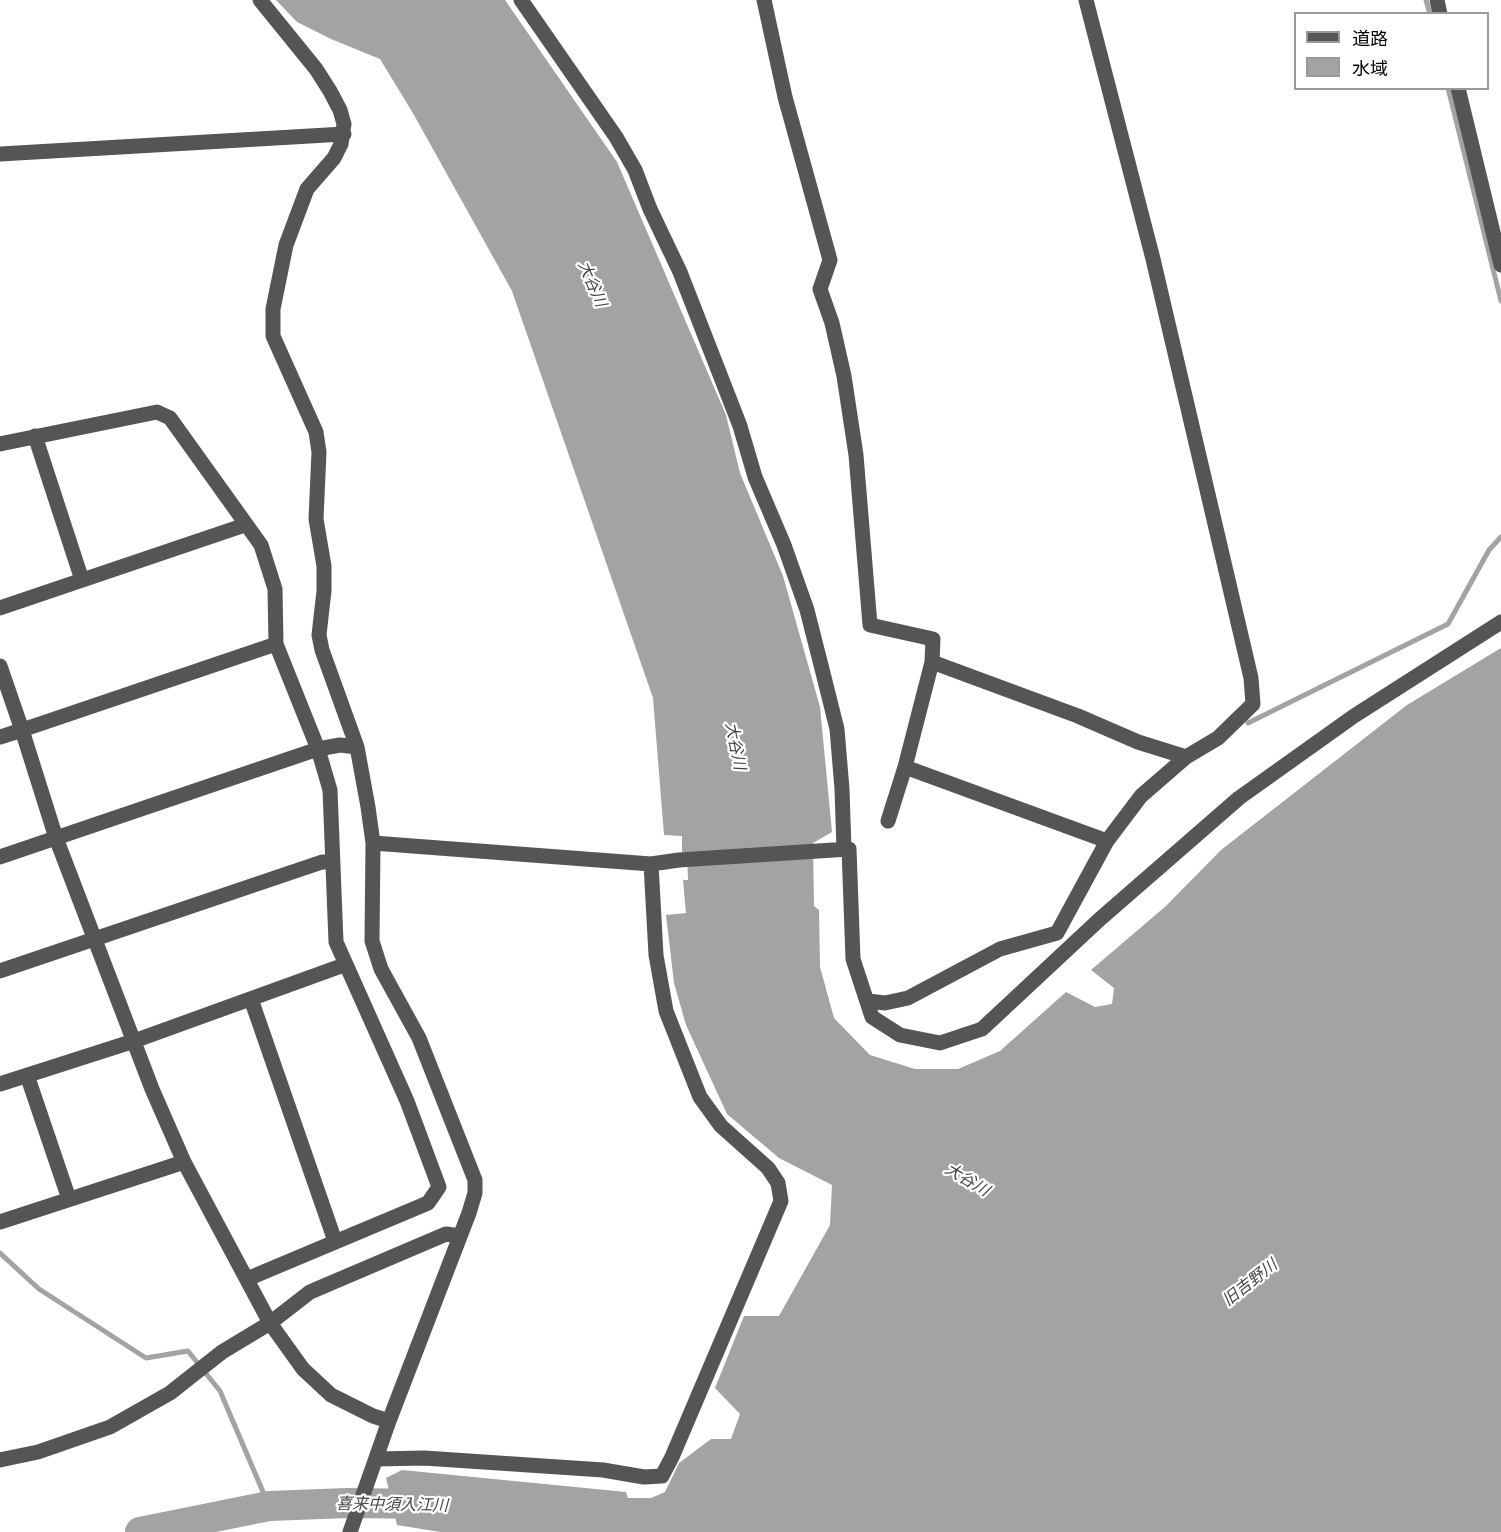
<!DOCTYPE html>
<meta charset="utf-8">
<style>
body{margin:0}
#map{position:relative;width:1501px;height:1532px;overflow:hidden;background:#fff;font-family:"Work Sans","Noto Sans JP",sans-serif}
canvas{display:block}
.legend{position:absolute;left:1294px;top:12px;width:195px;height:78px;box-sizing:border-box;background:#fff;border:2px solid #999;margin:0;padding:8px 10px;list-style:none;font-size:18px;color:#000}
.legend li{display:flex;align-items:center;gap:12px;height:30px}
.legend b{width:30px;border:2px solid #999}
</style>
<div id="map">
<canvas width="1501" height="1532"></canvas>
<ul class="legend">
<li><b style="height:8px;background:#555"></b>道路</li>
<li><b style="height:16px;background:#a3a3a3"></b>水域</li>
</ul>
</div>
<script>
const context = document.querySelector('canvas').getContext('2d');
context.lineJoin = 'round';
function fill(path, color) {
  context.fillStyle = color;
  context.fill(path, 'evenodd');
}
function shape(rows) {
  const path = new Path2D();
  for (const r of rows) {
    path.moveTo(r[0], r[1]);
    for (let i = 2; i < r.length; i += 2) path.lineTo(r[i], r[i + 1]);
  }
  return path;
}
function strokePath(path, color, width, dash) {
  context.strokeStyle = color;
  context.lineWidth = width;
  context.lineCap = dash ? 'butt' : 'round';
  context.setLineDash(dash || []);
  context.stroke(path);
}
function drawText(font, color, halo, rows, align = 'center') {
  context.font = font + ' "Work Sans","Noto Sans JP",sans-serif';
  context.lineWidth = 4.5;
  context.setLineDash([]);
  context.textBaseline = 'middle';
  context.strokeStyle = halo;
  context.fillStyle = color;
  for (const [text, x, y, turn = 0] of rows) {
    context.save();
    context.translate(x, y);
    context.rotate((+turn || 0) * Math.PI / 180);
    context.textAlign = isNaN(turn) ? turn : align;
    if (halo) context.strokeText(text, 0, 0);
    context.fillText(text, 0, 0);
    context.restore();
  }
}
const water = shape([
 [276,0,505,0,617,162,726,415,740,473,783,576,820,707,832,832,813,843,814,906,819,910,820,967,834,1018,870,1055,915,1069,958,1069,1000,1051,1066,992,1095,1007,1112,1004,1114,988,1091,970,1166,906,1221,850,1407,705,1501,648,1501,1532,440,1532,397,1525,386,1478,402,1470,626,1492,628,1498,651,1498,665,1492,679,1463,711,1439,731,1439,740,1414,715,1388,744,1316,779,1316,830,1225,832,1185,779,1158,727,1114,686,1025,674,983,666,915,686,913,683,880,688,880,687,853,682,852,682,836,664,835,653,698,512,291,414,115,380,59,331,39,297,22]
]);
const stream = shape([
 [1426,0,1430,14],
 [1448,88,1501,301],
 [1248,723,1448,624,1489,550,1501,537],
 [0,1253,39,1289,146,1358,188,1351,220,1391,269,1506]
]);
const river = shape([
 [140,1532,269,1506,347,1503,431,1504]
]);
const minor = shape([
 [260,0,316,69,330,91,340,110,344,124,341,144,334,158,307,189,286,245,273,309,273,336,316,432,319,452,316,519,324,566,324,591,319,635,322,650,357,747,368,807,373,843,372,941,381,969,419,1038,475,1180,475,1193,469,1213,389,1421,350,1532],
 [521,0,616,137,635,170,650,209,680,272,740,426,755,477,784,545,807,610,823,673,837,729,842,789,844,849],
 [764,0,785,97,830,260,820,289,832,323,844,376,856,455,870,625,933,639,932,662],
 [1437,0,1440,14],
 [1458,88,1501,265],
 [0,154,344,134],
 [35,436,82,580],
 [0,444,157,412,170,418,261,545,275,589,276,644,318,749,330,790,336,942,407,1101,439,1187,428,1203,247,1279],
 [0,608,245,525],
 [0,666,22,730,276,644],
 [0,737,22,730,56,838,152,1089,184,1162,270,1323,303,1369,331,1395,373,1416,389,1421],
 [905,767,932,662,1078,716,1138,742,1186,757],
 [888,821,905,767,1107,841],
 [373,843,651,864,679,860,849,849,853,959,872,1017,900,1035,940,1043,982,1029,1100,919,1239,798,1354,716,1501,622],
 [0,857,318,749,340,745,357,747],
 [0,971,322,862,333,862],
 [251,999,335,1241],
 [868,1001,885,1003,908,998,1000,949,1057,933,1107,841,1141,796,1186,757,1218,738,1253,704,1251,678,1153,259,1086,0],
 [27,1075,69,1199],
 [0,1084,134,1041,344,965],
 [0,1222,184,1162],
 [376,1459,424,1458,603,1470,644,1477,662,1476,672,1457,781,1201,778,1183,768,1168,721,1126,700,1097,666,1011,656,955,651,864],
 [0,1460,38,1452,110,1427,170,1393,222,1352,270,1323,310,1292,446,1234,460,1236]
]);
const waterNames = [
 ["大谷川",592,284,67],
 ["大谷川",735,746,79],
 ["大谷川",967,1180,31],
 ["旧吉野川",1250,1283,-38],
 ["喜来中須入江川",392,1505,1]
];
fill(water, '#a3a3a3');
strokePath(stream, '#a3a3a3', 5);
strokePath(river, '#a3a3a3', 30);
strokePath(minor, '#555', 15);
drawText('italic 16px', '#444', '#fff', waterNames);
</script>
